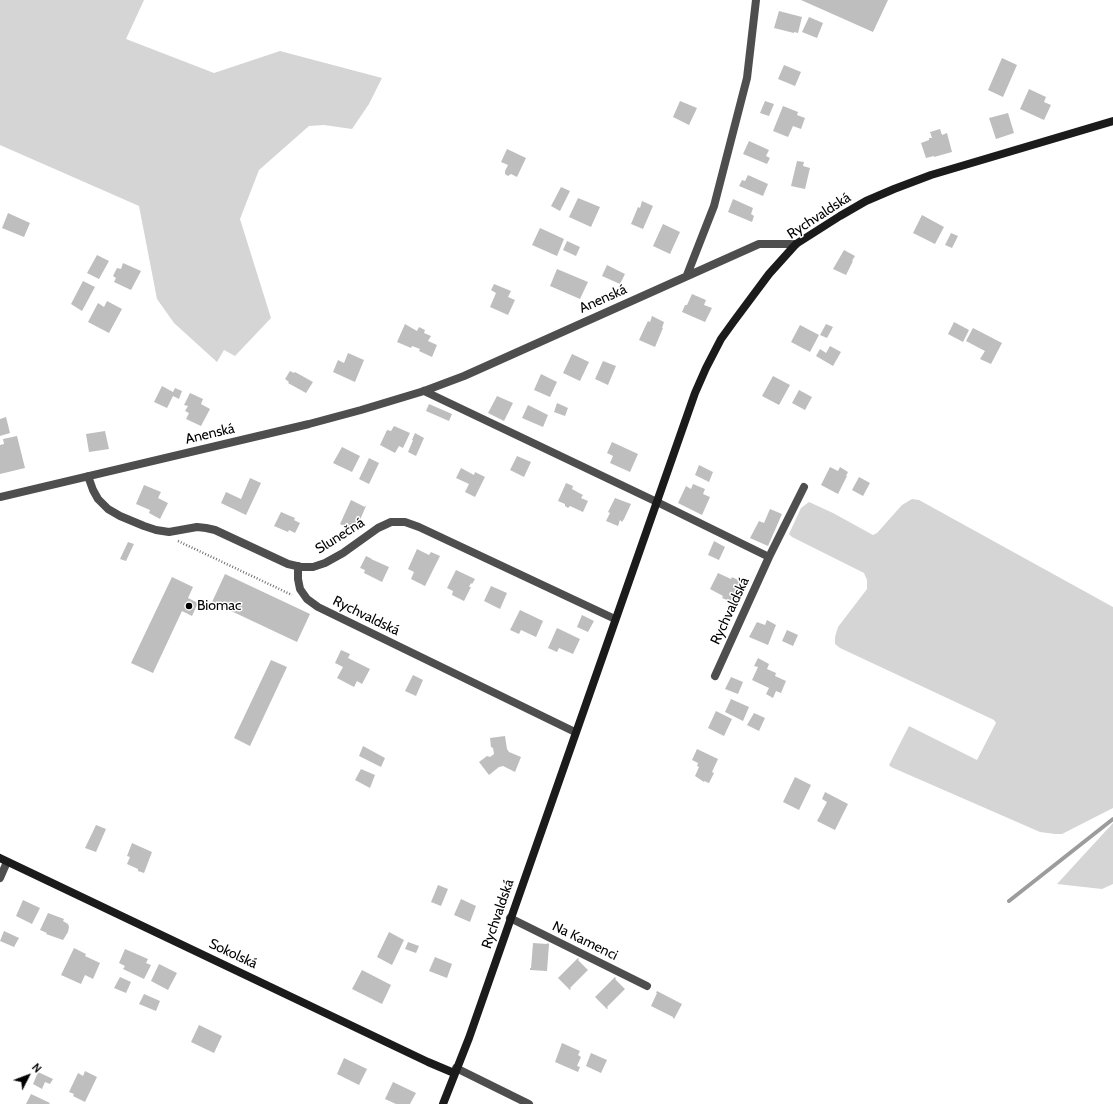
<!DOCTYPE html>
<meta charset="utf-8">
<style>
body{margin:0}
#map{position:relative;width:1113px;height:1104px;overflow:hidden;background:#fff;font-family:Cabin,sans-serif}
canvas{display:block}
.north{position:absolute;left:8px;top:1056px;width:40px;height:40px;-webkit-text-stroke:3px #fff;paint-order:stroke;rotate:48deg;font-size:11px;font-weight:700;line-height:16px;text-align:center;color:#000}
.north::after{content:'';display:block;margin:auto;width:14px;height:18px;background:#000;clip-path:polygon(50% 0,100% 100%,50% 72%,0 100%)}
</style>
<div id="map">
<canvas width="1113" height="1104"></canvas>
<div class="north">N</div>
</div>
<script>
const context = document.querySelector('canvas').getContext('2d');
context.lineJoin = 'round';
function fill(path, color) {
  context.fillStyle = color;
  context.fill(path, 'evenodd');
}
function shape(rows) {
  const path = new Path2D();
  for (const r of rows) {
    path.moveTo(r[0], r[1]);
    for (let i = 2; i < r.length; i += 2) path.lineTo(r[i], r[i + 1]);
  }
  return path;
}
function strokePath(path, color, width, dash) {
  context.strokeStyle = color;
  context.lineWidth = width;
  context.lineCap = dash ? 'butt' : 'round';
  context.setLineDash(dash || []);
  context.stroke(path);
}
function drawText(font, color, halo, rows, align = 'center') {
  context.font = font + ' Cabin,sans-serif';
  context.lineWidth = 3;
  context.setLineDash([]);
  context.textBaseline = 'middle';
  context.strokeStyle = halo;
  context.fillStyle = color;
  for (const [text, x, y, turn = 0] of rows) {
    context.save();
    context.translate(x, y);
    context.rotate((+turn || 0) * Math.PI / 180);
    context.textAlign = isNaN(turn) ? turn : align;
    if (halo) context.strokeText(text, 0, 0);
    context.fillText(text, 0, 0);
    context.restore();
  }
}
const green = shape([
 [0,0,144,0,126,39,214,73,280,51,382,78,369,104,352,129,324,125,309,126,259,170,240,219,271,318,235,356,224,350,217,362,174,323,157,299,139,206,0,145],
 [912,499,919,500,1113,607,1113,808,1062,834,1055,834,1040,832,891,767,889,765,909,726,977,760,996,723,994,720,840,648,835,644,835,637,838,627,867,589,867,580,864,573,792,537,789,534,801,508,809,502,833,513,873,535,877,533,902,505],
 [1113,823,1113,884,1102,889,1057,884]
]);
const stream = shape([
 [1009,901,1113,819]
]);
const building = shape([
 [801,0,888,0,873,32],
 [779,11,802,17,798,33,794,32,794,33,774,28],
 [809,17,823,23,817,38,802,32],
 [1002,58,1017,65,1003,97,988,90],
 [784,65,801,72,795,86,778,79],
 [1029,89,1046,97,1044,102,1051,105,1044,120,1020,109],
 [680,101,697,108,689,125,673,117],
 [765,101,774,104,769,116,760,113],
 [783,106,798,112,797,115,805,118,801,129,793,126,788,137,773,131],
 [1008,113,1014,133,996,139,989,118],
 [940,129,942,135,947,133,952,152,934,157,934,156,926,158,921,143,929,140,929,138,932,138,930,132],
 [749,141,769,150,766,156,770,158,767,164,743,154],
 [507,149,526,158,517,177,511,174,508,176,505,174,505,171,508,165,501,162],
 [797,161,804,162,803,166,810,168,805,189,791,186],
 [748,175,768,184,763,196,739,186,742,180,745,181],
 [561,187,570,191,560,211,551,206],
 [578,198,600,207,591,227,569,217],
 [733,199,753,208,751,214,754,216,752,222,728,212],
 [642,201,653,206,643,229,631,224,638,207,640,208],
 [8,213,30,223,24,237,2,228],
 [922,215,944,227,935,244,913,233],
 [663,224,680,232,670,254,653,246],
 [540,228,564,239,557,256,532,245],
 [951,233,958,236,952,248,945,245],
 [567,241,580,247,576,256,563,250],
 [844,250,855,256,852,261,853,261,846,275,833,269],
 [97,255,109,261,99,279,87,273],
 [123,263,141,271,131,290,114,282,116,278,113,276,117,268,121,269],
 [607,265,625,274,620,284,602,276],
 [557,269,588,282,580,299,550,286],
 [83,281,95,287,82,311,71,304],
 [494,284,511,291,508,297,515,300,508,315,490,307,496,293,491,290],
 [692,294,706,300,704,305,712,308,705,322,682,312,685,305,687,305],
 [107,301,122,309,109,333,88,322,98,303,104,307],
 [652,316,664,322,662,328,663,328,655,347,639,340,645,327,648,321,650,322],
 [954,322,969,330,963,342,948,334],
 [405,324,417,331,419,327,425,330,424,333,431,336,428,341,437,345,432,357,419,351,420,349,412,346,411,348,397,342],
 [826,324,833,327,827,338,820,335],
 [800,325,819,335,810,352,791,342],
 [973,328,1002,343,991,364,980,359,985,351,966,341],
 [830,346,841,352,833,366,816,356,820,349,826,353],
 [348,353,364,360,355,382,333,372,338,360,344,363],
 [572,354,589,362,580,381,563,373],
 [603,361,616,366,608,385,595,379],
 [290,371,294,373,295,372,313,382,306,393,288,383,289,382,285,379],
 [541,374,557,382,550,397,534,390],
 [773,376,790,385,779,405,762,396],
 [162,386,173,392,175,388,182,391,179,399,173,396,167,408,154,402],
 [799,390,812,397,805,410,792,403],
 [190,393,203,399,201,404,210,409,201,426,186,419,189,413,185,411,188,406,184,405],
 [497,396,513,403,504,421,488,413],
 [557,403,568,408,565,416,554,412],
 [429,404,452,414,449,421,426,411],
 [528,405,548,415,543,427,522,418],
 [6,417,10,433,0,436,0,419],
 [394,426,410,433,403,448,399,446,395,453,380,445,387,430,391,431],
 [105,431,109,449,89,452,86,434],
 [415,433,424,438,416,456,408,452,413,440,412,440],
 [17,436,25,468,0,474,0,445,4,444,3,439],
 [612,442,638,454,630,472,610,463,613,456,607,453],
 [342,447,360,456,352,472,333,463],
 [517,456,531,462,524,477,510,470],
 [369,458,379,463,369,484,359,479],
 [699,465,713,472,709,482,695,475],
 [830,467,838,471,840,467,848,472,846,476,847,476,838,494,821,485],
 [461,468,474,475,475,472,485,477,475,497,465,492,469,484,456,478],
 [859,477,870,483,863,496,852,490],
 [250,478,261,483,246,515,221,503,226,492,241,499],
 [566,483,573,486,572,489,583,495,581,498,588,501,583,512,570,506,568,508,565,506,565,504,558,501],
 [693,484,705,489,703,494,710,497,702,515,678,503,686,486,691,489],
 [144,485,161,492,158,498,168,503,160,519,149,513,150,510,136,504],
 [615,498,631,504,624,519,622,522,620,520,618,526,606,521,610,513,608,512],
 [351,500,365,507,365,506,366,506,360,520,361,521,354,531,340,524],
 [770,509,782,514,768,546,750,538,759,521,764,523],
 [281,512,295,518,294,520,300,523,295,533,289,530,288,532,274,526],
 [714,541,725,547,719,560,708,555],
 [128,542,134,544,126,561,120,559],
 [417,549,429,555,431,552,440,556,425,586,411,579,414,572,408,569],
 [366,556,372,559,371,559,389,567,382,582,364,573,365,570,360,568],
 [456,570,475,579,472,584,471,583,469,587,471,587,464,601,452,595,453,591,447,588],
 [718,573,731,579,732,577,746,584,737,604,722,598,723,596,710,589],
 [225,574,310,614,297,642,212,602],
 [172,577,193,587,188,598,198,603,192,616,182,611,153,673,131,663],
 [491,586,507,593,500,609,484,601],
 [520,610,543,621,536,637,521,630,519,634,510,630],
 [582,615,594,621,588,632,577,627],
 [767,620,776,625,768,645,749,637,757,622,765,625],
 [557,628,580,639,573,654,559,648,557,652,548,648],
 [787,630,798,635,793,646,782,641],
 [341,650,350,654,348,658,370,669,362,684,357,681,354,687,337,678,343,667,335,663],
 [758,658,769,664,767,669,776,673,775,676,786,681,781,693,776,691,773,698,766,694,769,688,752,680,758,667,754,666],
 [271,660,287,667,250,746,234,738],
 [413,675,423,680,416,696,405,691],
 [731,677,743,682,738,694,725,689],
 [731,699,749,707,743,721,725,712],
 [716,711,732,719,724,736,708,728],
 [754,713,765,718,759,731,747,725],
 [505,736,507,749,509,752,521,757,515,772,503,766,499,767,489,775,479,762,487,756,490,757,494,754,493,748,491,747,490,738],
 [363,746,385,758,381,767,359,756],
 [697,749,718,759,712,772,714,773,709,783,704,781,704,782,695,776,699,767,697,766,698,763,692,760],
 [361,769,375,775,370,788,355,780],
 [795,777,811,785,799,810,783,802],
 [825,792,848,804,835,830,817,821,827,802,822,799],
 [96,825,106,829,96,852,85,848],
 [132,843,152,852,144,873,138,871,138,869,127,864,130,857,127,856],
 [438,885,448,889,441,906,431,902],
 [461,899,476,906,470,922,454,915],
 [23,900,40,908,32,924,16,916],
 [48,913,64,919,63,921,68,924,69,927,68,932,63,940,46,934,47,933,40,930],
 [4,931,19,938,14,947,0,941],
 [389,932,404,940,392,965,377,957],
 [408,942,419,946,416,953,405,949],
 [533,943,547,944,547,943,549,944,547,971,530,970,530,968,531,968],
 [74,948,86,954,85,956,100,963,93,979,85,975,81,984,61,975],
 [125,949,148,959,146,963,151,965,144,979,123,969,125,966,119,963],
 [435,957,452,964,447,978,429,971],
 [578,958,579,959,578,960,588,970,570,988,571,989,570,990,558,978],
 [159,964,177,973,168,990,151,981],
 [362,970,391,985,382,1004,352,989],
 [120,977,131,982,126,993,114,988],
 [615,977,616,979,615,979,625,989,607,1007,608,1008,607,1009,595,997],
 [657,991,682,1004,674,1019,673,1018,673,1017,651,1006,657,993,656,993],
 [144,994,160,1001,156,1011,139,1004],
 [199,1025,222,1036,214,1053,191,1042],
 [562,1043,580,1051,578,1055,581,1057,577,1066,580,1067,578,1072,555,1062],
 [591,1053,607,1060,601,1073,586,1066],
 [344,1058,367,1069,359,1085,337,1074],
 [85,1071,97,1077,85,1102,73,1096,74,1094,69,1092,78,1073,83,1076],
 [38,1072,53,1079,50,1084,45,1082,42,1089,33,1084],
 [393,1082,416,1093,410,1104,396,1104,385,1099],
 [31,1094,50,1103,49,1104,26,1104]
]);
const path = shape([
 [178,541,292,595]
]);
const street = shape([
 [687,275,714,206,747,78,756,0],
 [424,391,657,502,769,557],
 [88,476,93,490,98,499,108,509,120,516,144,526,156,530,169,532,197,527,206,528,215,530,288,564,301,567,313,567,325,563,343,553,378,528,391,522,405,522,419,527,615,619],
 [0,497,309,424,361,410,424,391,464,376,759,244,796,244],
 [298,566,298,579,300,589,307,599,318,607,575,732],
 [715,676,769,557,804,487],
 [0,878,7,862],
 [510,918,647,986],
 [456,1068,529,1104]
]);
const secondary = shape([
 [0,858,428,1062,454,1073],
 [443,1104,469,1038,695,393,706,368,721,339,734,321,769,274,796,244,840,216,866,201,894,189,931,175,1113,121]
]);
const markers = [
 [189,606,4,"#000"]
];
const streetNames = [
 ["Rychvaldská",819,216,-33],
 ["Anenská",603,299,-24],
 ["Anenská",210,434,-13],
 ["Slunečná",340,536,-32],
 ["Rychvaldská",730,611,-65],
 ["Rychvaldská",366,616,26],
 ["Rychvaldská",498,914,-71],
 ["Na Kamenci",585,941,26],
 ["Sokolská",233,954,25]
];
const poiNames = [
 ["Biomac",197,606]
];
fill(green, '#d5d5d5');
strokePath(stream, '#9c9c9c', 4);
fill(building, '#bebebe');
strokePath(path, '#707070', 2.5, [1, 2]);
strokePath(street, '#4e4e4e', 8);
strokePath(secondary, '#1b1b1b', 8);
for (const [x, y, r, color] of markers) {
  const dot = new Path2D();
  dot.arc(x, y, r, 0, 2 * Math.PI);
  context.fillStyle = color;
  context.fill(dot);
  strokePath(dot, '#fff', 1.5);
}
drawText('14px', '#000', '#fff', streetNames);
drawText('14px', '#000', '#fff', poiNames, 'left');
</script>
